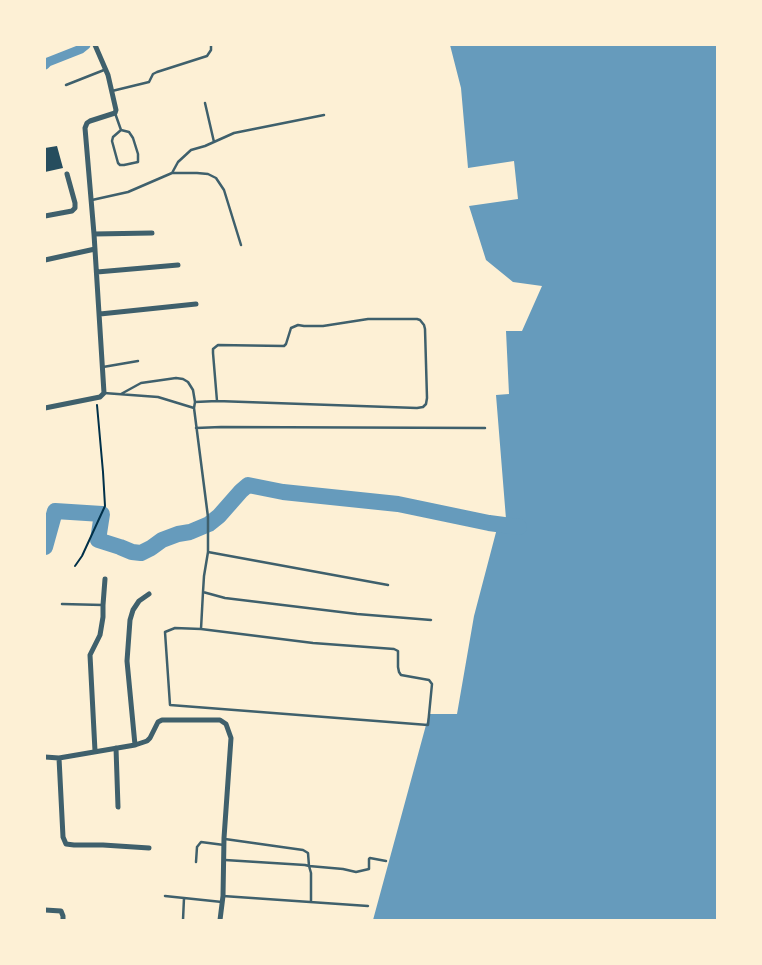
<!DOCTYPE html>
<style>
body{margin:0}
#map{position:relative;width:762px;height:965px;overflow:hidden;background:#fdf0d5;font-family:Quicksand,sans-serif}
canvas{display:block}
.frame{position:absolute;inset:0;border:46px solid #fdf0d5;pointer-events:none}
</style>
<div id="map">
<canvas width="762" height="965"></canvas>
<div class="frame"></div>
</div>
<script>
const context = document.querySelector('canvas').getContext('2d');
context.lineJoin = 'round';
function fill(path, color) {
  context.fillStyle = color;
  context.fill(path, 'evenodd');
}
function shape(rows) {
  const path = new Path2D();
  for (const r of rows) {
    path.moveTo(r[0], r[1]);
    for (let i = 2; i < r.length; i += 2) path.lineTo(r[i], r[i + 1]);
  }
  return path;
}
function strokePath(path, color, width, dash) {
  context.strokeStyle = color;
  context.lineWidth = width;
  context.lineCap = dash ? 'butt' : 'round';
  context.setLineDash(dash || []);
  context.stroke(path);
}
const water = shape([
 [450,45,717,45,717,920,373,920,429,714,457,714,474,616,500,517,506,519,496,395,509,394,506,331,522,331,542,286,513,282,486,260,469,206,518,199,514,161,468,168,461,88]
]);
const canal = shape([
 [45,65,48,62,81,49,86,45]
]);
const river = shape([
 [45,547,55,511,102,514,98,540,120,547,132,552,141,553,151,548,162,540,178,534,190,532,209,524,219,516,241,491,248,485,283,492,398,504,489,523,519,527]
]);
const building = shape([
 [57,146,63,168,45,172,45,148]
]);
const path = shape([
 [75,566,82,556,105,506,103,472,97,405]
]);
const service = shape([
 [66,85,104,70],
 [112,91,149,82,153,74,157,72,207,56,211,50,211,45],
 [205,103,214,142],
 [115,113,121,130],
 [121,130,129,132,133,138,138,154,138,162,124,165,120,165,118,163,112,141,113,137,121,130],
 [172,173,197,173,208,174,216,178,224,190,241,245],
 [92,200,128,192,172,173,178,162,191,150,205,146,234,133,324,115],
 [103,367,138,361],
 [104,393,158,397,194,408,208,517,208,552,204,576,203,592,225,598,357,614,431,620],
 [121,394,141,383,176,378,183,379,188,382,193,390,195,402,194,408],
 [195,402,217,401,213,353,213,349,218,345,284,346,286,344,291,328,298,325,304,326,323,326,368,319,417,319,420,320,424,325,425,329,427,398,426,404,423,407,417,408,217,401],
 [196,428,221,427,485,428],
 [208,552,388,585],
 [62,604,103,605],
 [201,629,175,628,165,632,170,705,428,725,432,684,429,680,401,675,399,672,398,667,398,651,394,649,313,643,201,629,203,592],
 [225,839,303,850,308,853,309,866,343,869,356,872,369,869,369,859,370,858,386,861],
 [225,860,305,865,309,866,311,873,311,902],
 [196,862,197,847,201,842,224,845],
 [165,896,222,902],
 [223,896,368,906],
 [183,920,184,898]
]);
const minor = shape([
 [45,216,72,211,75,208,75,203,67,174],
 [94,234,152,233],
 [45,260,95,249],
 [97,272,178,265],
 [100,314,196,304],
 [45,408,100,397,104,393,94,234,85,128,87,123,90,121,115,113,116,110,108,75,95,45],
 [135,745,127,661,130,620,133,610,139,601,149,594],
 [116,748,118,807],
 [95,751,90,655,100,635,103,617,103,605,105,579],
 [45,757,59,758,135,745,147,741,150,738,158,722,162,720,220,720,226,724,231,738,224,838,223,896,220,920],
 [59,758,63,837,66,844,74,845,103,845,149,848],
 [45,910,61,911,63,916,63,920]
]);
fill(water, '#669bbc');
strokePath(canal, '#669bbc', 9);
strokePath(river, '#669bbc', 16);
fill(building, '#264d5e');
strokePath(path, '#003049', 2);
strokePath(service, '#3f606c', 2.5);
strokePath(minor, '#3f606c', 5);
</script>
